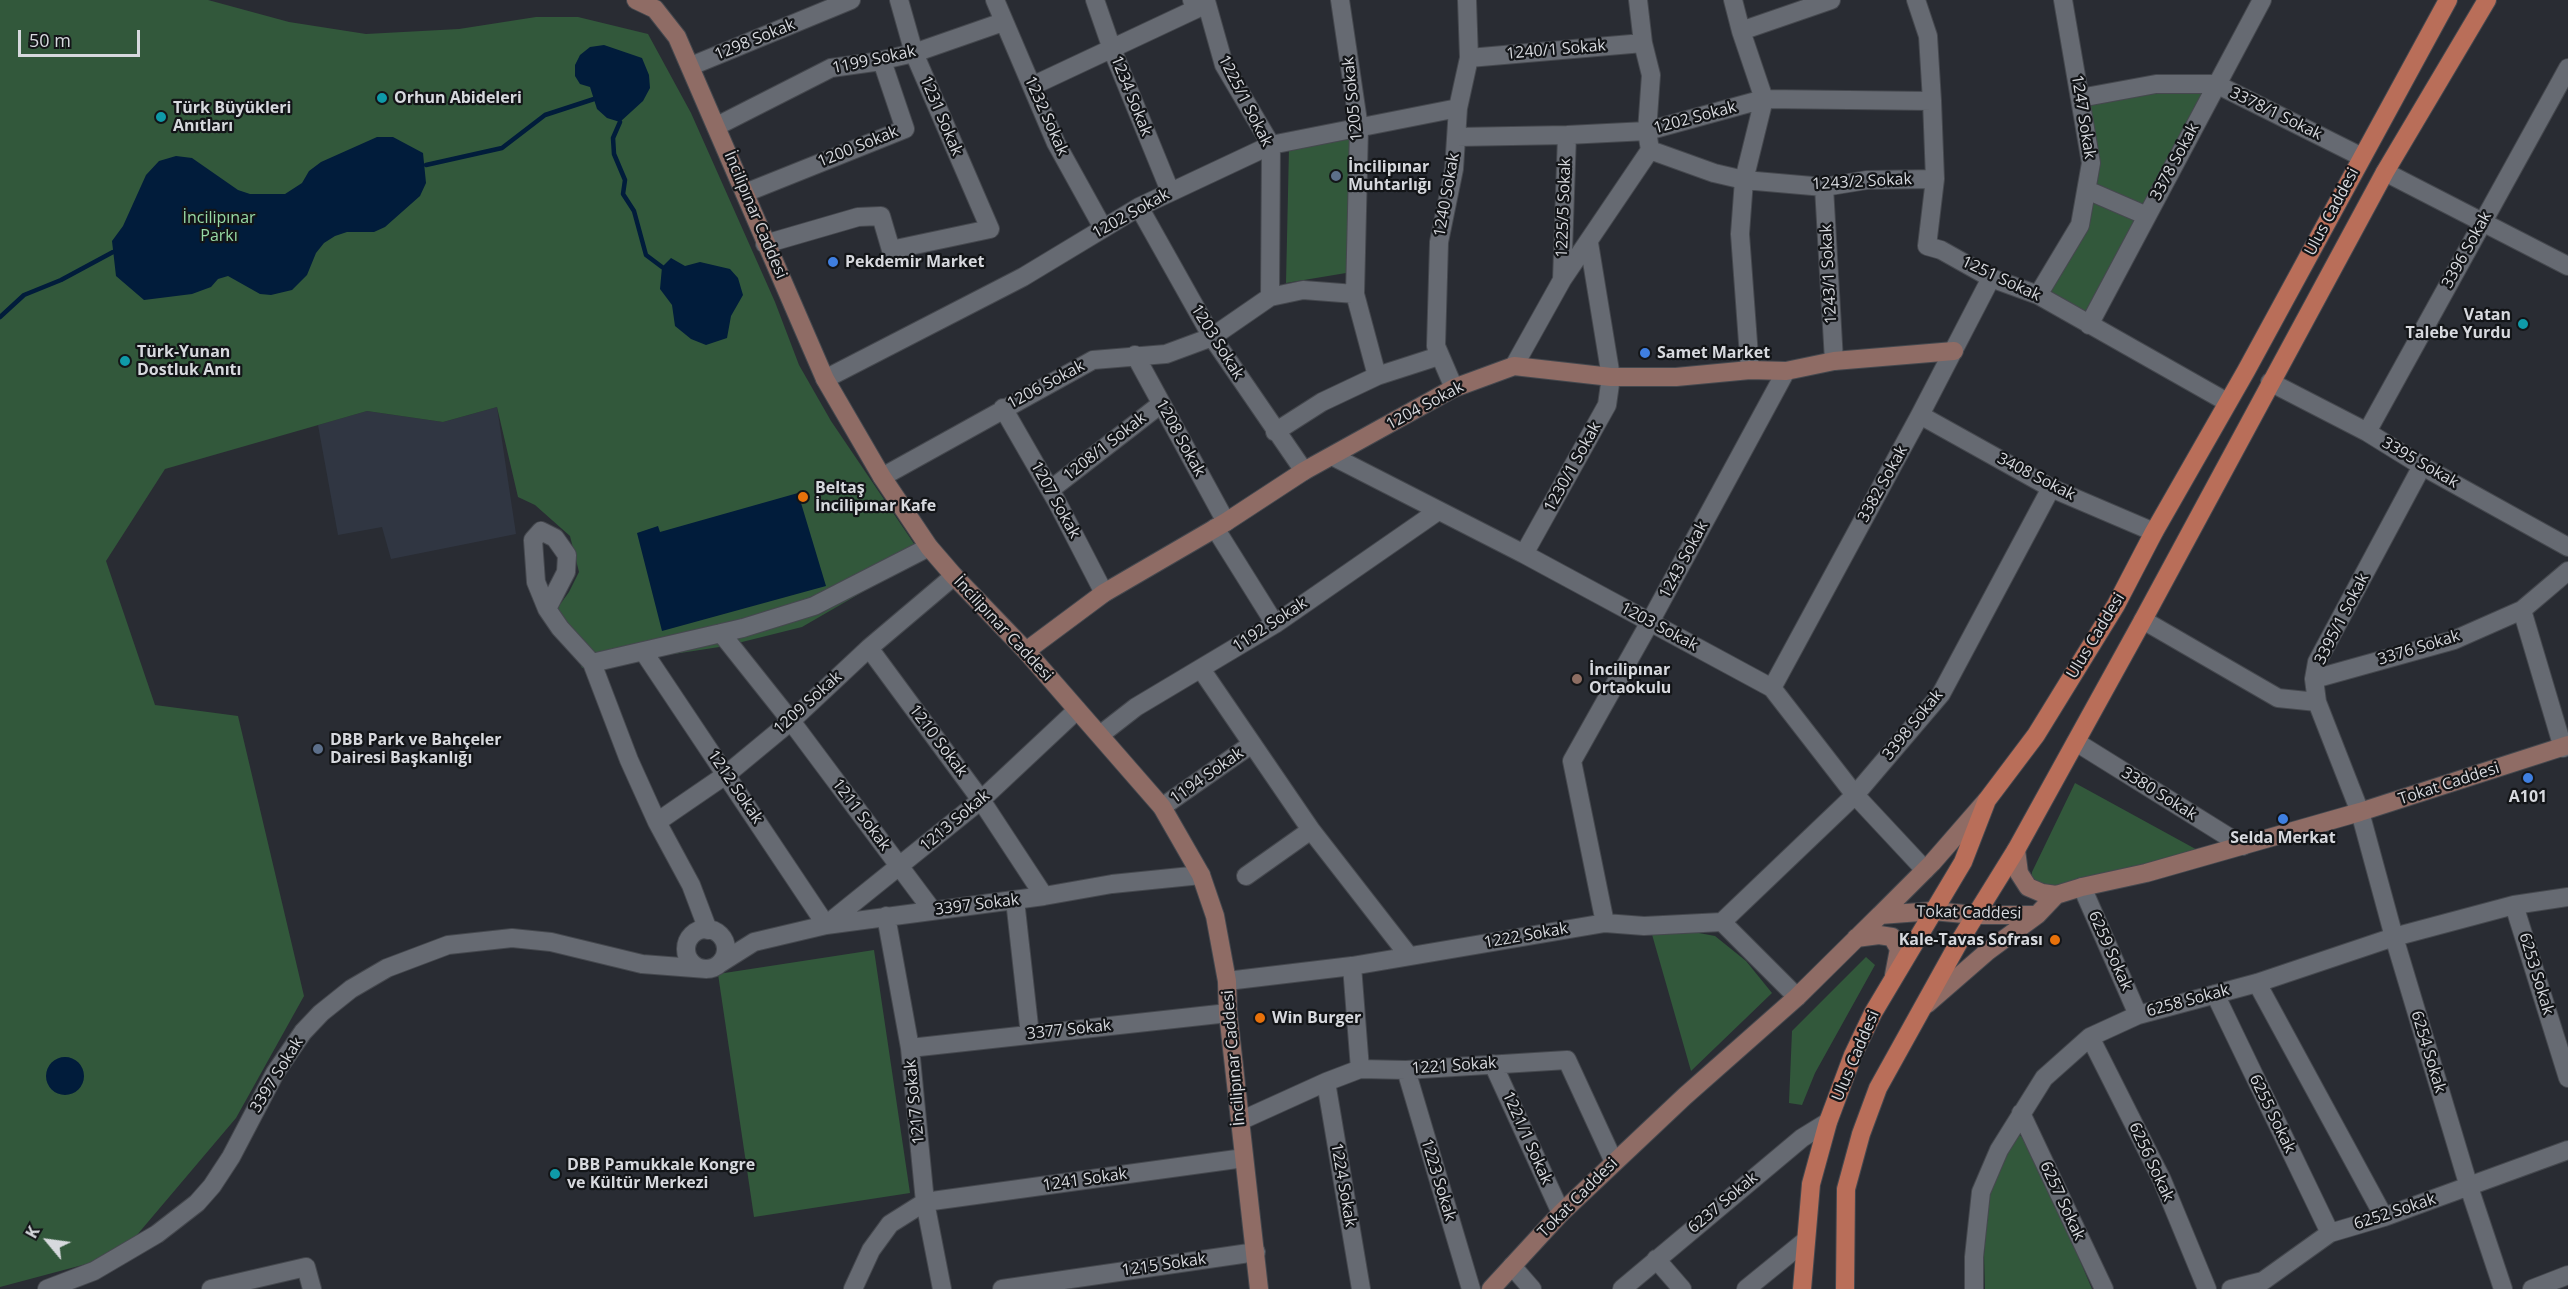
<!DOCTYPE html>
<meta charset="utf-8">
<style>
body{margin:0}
#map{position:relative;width:2568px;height:1289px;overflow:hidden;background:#292c33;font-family:"Open Sans",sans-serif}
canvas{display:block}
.north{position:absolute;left:18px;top:1211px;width:60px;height:60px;-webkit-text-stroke:4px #131518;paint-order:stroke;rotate:299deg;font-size:16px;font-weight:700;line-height:24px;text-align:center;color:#d7d9de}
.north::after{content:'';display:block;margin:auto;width:21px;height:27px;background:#d7d9de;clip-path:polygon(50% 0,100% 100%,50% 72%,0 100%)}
.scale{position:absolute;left:18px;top:30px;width:122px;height:27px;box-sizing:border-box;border:3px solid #d7d9de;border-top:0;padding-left:8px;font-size:18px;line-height:21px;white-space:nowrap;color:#d7d9de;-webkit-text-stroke:4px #131518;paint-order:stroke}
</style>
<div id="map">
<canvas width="2568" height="1289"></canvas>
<div class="north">K</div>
<div class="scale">50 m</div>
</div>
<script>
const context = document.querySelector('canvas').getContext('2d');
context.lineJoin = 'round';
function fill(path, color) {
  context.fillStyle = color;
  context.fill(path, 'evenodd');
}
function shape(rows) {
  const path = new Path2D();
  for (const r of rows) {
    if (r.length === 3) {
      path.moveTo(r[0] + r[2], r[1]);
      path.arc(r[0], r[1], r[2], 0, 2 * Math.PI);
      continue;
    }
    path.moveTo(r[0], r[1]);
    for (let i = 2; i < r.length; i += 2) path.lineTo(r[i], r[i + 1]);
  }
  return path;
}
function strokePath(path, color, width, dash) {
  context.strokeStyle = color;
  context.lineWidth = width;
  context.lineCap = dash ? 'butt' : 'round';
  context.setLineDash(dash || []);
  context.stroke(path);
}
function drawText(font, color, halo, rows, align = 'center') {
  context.font = font + ' "Open Sans",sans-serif';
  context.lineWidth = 4.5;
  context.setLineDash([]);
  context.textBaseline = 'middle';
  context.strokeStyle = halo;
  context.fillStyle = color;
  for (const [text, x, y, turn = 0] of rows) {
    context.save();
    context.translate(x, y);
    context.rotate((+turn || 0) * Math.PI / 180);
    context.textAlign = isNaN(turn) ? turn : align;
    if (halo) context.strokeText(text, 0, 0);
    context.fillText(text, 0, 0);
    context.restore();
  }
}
const built = shape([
 [497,407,516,534,391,559,382,527,338,535,318,425,367,411,443,422]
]);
const green = shape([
 [0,0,208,0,289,22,366,34,459,29,536,17,578,17,648,34,691,113,775,302,799,365,831,421,923,557,802,627,726,646,582,668,556,610,569,592,579,572,570,536,535,505,518,497,497,407,443,422,367,411,165,469,106,561,155,705,238,716,304,996,236,1118,120,1255,0,1287],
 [2216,84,2089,325,2038,295,2081,225,2091,163,2080,98],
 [1352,138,1346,273,1286,283,1289,148],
 [2075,783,2201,852,2062,887,2043,887,2032,879,2032,872],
 [1683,930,1715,936,1746,961,1772,993,1691,1071,1651,931],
 [874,950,910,1193,754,1217,718,974],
 [1866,957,1875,965,1815,1073,1802,1105,1789,1103,1792,1031],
 [2015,1133,2029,1140,2092,1289,1985,1289,1984,1255,1989,1196]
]);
const water = shape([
 [604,45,642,58,649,75,650,88,643,101,620,122,607,118,597,109,590,87,580,84,575,76,575,65,580,55,590,47],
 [377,137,393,137,423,153,426,183,420,196,385,227,374,232,347,232,335,236,324,243,316,253,307,275,292,290,271,295,260,294,228,276,218,279,211,287,192,294,144,300,116,276,112,241,123,226,146,175,159,161,176,156,192,158,238,190,250,194,285,194,302,183,309,171,321,162],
 [671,258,685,266,700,262,730,269,738,278,743,295,731,316,727,338,706,345,691,339,675,326,672,305,660,289,662,267],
 [798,493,826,586,662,631,637,533,658,526,660,532],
 [65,1076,19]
]);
const stream = shape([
 [620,122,613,138,614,154,625,180,623,194,634,211,646,255,662,267],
 [426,165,502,148,545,115,594,99],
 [0,317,24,295,61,280,113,252]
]);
const street = shape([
 [995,0,1056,143,1103,228],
 [1095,0,1112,49,1170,191],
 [1192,0,1196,9,1206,1,1224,65,1271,145,1270,297],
 [1340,0,1359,128,1355,294,1377,376],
 [1733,0,1741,31,1764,99,1744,180,1740,234,1750,370],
 [1916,0,1928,36,1932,101,1935,179,1927,246,1941,250,1991,278,2038,295,2227,402],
 [1741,31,1831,0],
 [1469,58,1643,43],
 [691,66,851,0],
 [1032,86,1196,9],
 [2080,98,2156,84,2216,84,2362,157],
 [717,126,831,68,874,62,914,53,1003,22],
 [1457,137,1567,135,1647,131,1764,99,1932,101],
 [1650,150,1714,173,1744,180,1824,187,1867,180,1935,179],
 [2385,172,2568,266],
 [1824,187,1834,361],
 [2087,190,2147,216],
 [745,193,905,129,882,61],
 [1139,207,1212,337,1304,471],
 [765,244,858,217,881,216,891,250,990,229,914,53,899,0],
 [1562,280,1567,135],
 [2038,295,2080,225,2091,163,2063,0],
 [2089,325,2262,0],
 [1135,355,1226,522],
 [1514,366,1562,280,1650,150,1647,131,1651,75,1643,43,1638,0],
 [825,379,1023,277,1139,207,1271,145,1458,108],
 [2270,382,2367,432,2422,466,2568,547],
 [1454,388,1436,346,1439,242,1454,169,1458,108,1469,58,1467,0],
 [1003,408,1057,502,1104,593],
 [1920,415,2051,488,2154,532],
 [1275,432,1322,402,1377,376,1439,356],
 [2367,432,2568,68],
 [1334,457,1524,554,1772,688,1855,795,1925,870],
 [2422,466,2317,662,2314,679,2317,702,2360,812,2394,937,2469,1187,2503,1289],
 [882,477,1093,360,1166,354,1212,337,1270,297,1303,290,1355,294],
 [1050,490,1161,404],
 [1215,528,1275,624],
 [1524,554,1607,405,1611,377,1589,243],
 [547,609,566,572,567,555,555,538,541,531,533,540,536,582,547,609,560,628,592,663,629,760,657,822,691,885,708,930],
 [2522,610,2563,748],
 [2143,620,2278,698,2317,702],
 [721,633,791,721,932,910],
 [869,648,981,800,1044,896],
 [643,651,826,925,981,800,1077,710],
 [592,663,743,628,814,606,929,547],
 [1201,669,1311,830,1246,876],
 [2314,679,2454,640,2522,610,2568,571],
 [1772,688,1920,415,1991,278],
 [1100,735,1136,707,1275,624,1438,511],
 [2076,742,2243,846],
 [1162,807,1252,744],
 [657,822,727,774,791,721,869,648,954,576],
 [1311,830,1409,956],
 [2082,887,2138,1015],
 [1015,900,1030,1035],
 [2514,905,2568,1078],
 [886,916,910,1048,925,1202,942,1289],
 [1722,922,1855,795,1941,694,2051,488],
 [1605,923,1572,761,1650,622,1786,371],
 [706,949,20],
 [719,964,754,942,826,925,1044,896,1112,884,1201,875],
 [1352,966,1360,1069],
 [1227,981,1352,966,1605,923,1644,926,1722,922,1797,997],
 [2257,983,2384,1217],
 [2215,994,2330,1233],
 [2090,1037,2162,1180,2207,1289],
 [910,1048,1228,1013],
 [1493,1064,1561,1213],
 [1406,1070,1471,1289],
 [1326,1082,1361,1289],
 [2021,1113,2104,1289],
 [1240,1121,1326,1082,1360,1069,1406,1070,1567,1060,1614,1162],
 [1656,1259,1682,1289],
 [1512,1266,1532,1289],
 [47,1289,94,1271,157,1234,197,1203,212,1186,231,1157,275,1073,303,1032,321,1013,351,989,387,968,448,945,512,938,551,942,642,964,707,969],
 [211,1289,306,1267,312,1289],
 [853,1289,871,1250,890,1224,925,1202,1244,1158],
 [1002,1289,1256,1252],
 [1622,1289,1802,1138,1828,1122],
 [1746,1289,1805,1241],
 [1974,1289,1974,1257,1981,1192,1999,1150,2044,1078,2090,1037,2138,1015,2257,983,2394,937,2514,905,2568,897],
 [2231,1289,2263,1281,2330,1233,2384,1217,2568,1150],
 [2532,1289,2568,1275]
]);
const secondary = shape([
 [636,0,655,9,677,37,825,379,882,477,929,547,954,576,1026,651,1162,807,1201,875,1215,916,1227,981,1228,1013,1259,1289],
 [1026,651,1104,593,1226,522,1304,471,1454,388,1514,366,1611,377,1676,377,1750,370,1786,371,1834,361,1954,351],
 [2016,850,2019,873,2028,887,2042,893,2056,895],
 [1880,915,1932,863,1986,801],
 [1856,938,1879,935,1892,937,1899,949,1894,975],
 [1927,1004,1988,951,2037,915],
 [1491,1289,1561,1213,1685,1096,1797,997,1880,915,1933,911,1975,915,2037,915,2056,895,2082,887,2146,873,2360,812,2568,745]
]);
const primary = shape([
 [1802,1289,1811,1184,1828,1122,1853,1055,1873,1013,1963,862,1987,800,2036,735,2116,605,2154,532,2246,371,2448,0],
 [1845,1289,1846,1189,1861,1134,1878,1088,1959,942,2016,850,2143,620,2385,172,2487,0]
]);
const markers = [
 [382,98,6,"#0f9aa8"],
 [161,117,6,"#0f9aa8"],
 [1336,176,6,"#5c6f8a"],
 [833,262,6,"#3f7fe0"],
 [2523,324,6,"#0f9aa8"],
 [1645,353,6,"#3f7fe0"],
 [125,361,6,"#0f9aa8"],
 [803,497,6,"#e8710a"],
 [1577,679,6,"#8d6e63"],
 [318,749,6,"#5c6f8a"],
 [2528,778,6,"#3f7fe0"],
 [2283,819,6,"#3f7fe0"],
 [2055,940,6,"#e8710a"],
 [1260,1018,6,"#e8710a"],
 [555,1174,6,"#0f9aa8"]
];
const streetNames = [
 ["1298 Sokak",755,40,-22],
 ["1240/1 Sokak",1556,50,-5],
 ["1199 Sokak",874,60,-12],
 ["1234 Sokak",1131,96,68],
 ["1205 Sokak",1353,99,-96],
 ["1225/1 Sokak",1245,101,63],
 ["3378/1 Sokak",2276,114,26],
 ["1231 Sokak",941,116,67],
 ["1232 Sokak",1046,116,66],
 ["1247 Sokak",2083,117,81],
 ["1202 Sokak",1695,118,-15],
 ["1200 Sokak",858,147,-22],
 ["3378 Sokak",2175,162,-62],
 ["1243/2 Sokak",1862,182,-3],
 ["1240 Sokak",1447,195,-80],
 ["1225/5 Sokak",1564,208,-88],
 ["Ulus Caddesi",2332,212,-62],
 ["1202 Sokak",1131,214,-29],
 ["İncilipınar Caddesi",755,215,67],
 ["3396 Sokak",2467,250,-61],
 ["1243/1 Sokak",1829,274,-93],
 ["1251 Sokak",2001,279,25],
 ["1203 Sokak",1217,342,58],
 ["1206 Sokak",1046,385,-28],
 ["1204 Sokak",1425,406,-28],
 ["1208 Sokak",1180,438,61],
 ["1208/1 Sokak",1105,447,-38],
 ["3395 Sokak",2420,463,30],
 ["1230/1 Sokak",1573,467,-61],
 ["3408 Sokak",2036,477,27],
 ["3382 Sokak",1883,484,-61],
 ["1207 Sokak",1055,500,61],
 ["1243 Sokak",1684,560,-62],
 ["3395/1 Sokak",2342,619,-63],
 ["1192 Sokak",1270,625,-33],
 ["1203 Sokak",1659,627,28],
 ["İncilipınar Caddesi",1003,629,47],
 ["Ulus Caddesi",2096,636,-59],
 ["3376 Sokak",2419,648,-17],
 ["1209 Sokak",808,703,-42],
 ["3398 Sokak",1913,725,-51],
 ["1210 Sokak",938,741,53],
 ["1194 Sokak",1207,776,-35],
 ["Tokat Caddesi",2449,784,-18],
 ["1212 Sokak",735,787,56],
 ["3380 Sokak",2159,794,32],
 ["1211 Sokak",861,815,53],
 ["1213 Sokak",955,821,-40],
 ["3397 Sokak",977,905,-7],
 ["Tokat Caddesi",1969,913,1],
 ["1222 Sokak",1526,936,-10],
 ["6259 Sokak",2110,951,66],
 ["6253 Sokak",2536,974,73],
 ["6258 Sokak",2188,1001,-15],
 ["3377 Sokak",1069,1030,-6],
 ["6254 Sokak",2428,1052,73],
 ["Ulus Caddesi",1856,1056,-67],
 ["İncilipınar Caddesi",1234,1058,-95],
 ["1221 Sokak",1454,1066,-4],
 ["3397 Sokak",277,1075,-58],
 ["1217 Sokak",915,1102,-96],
 ["6255 Sokak",2272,1114,64],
 ["1221/1 Sokak",1527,1138,66],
 ["6256 Sokak",2151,1162,65],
 ["1241 Sokak",1085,1180,-8],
 ["1223 Sokak",1438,1180,73],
 ["1224 Sokak",1343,1185,80],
 ["Tokat Caddesi",1578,1198,-45],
 ["6257 Sokak",2062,1201,65],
 ["6237 Sokak",1723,1203,-40],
 ["6252 Sokak",2395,1212,-18],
 ["1215 Sokak",1164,1265,-8]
];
const poiNames = [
 ["Orhun Abideleri",394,98],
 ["Türk Büyükleri",173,108],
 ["Anıtları",173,126],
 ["İncilipınar",1348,167],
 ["Muhtarlığı",1348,185],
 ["Pekdemir Market",845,262],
 ["Vatan",2511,315,"right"],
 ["Talebe Yurdu",2511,333,"right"],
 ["Türk-Yunan",137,352],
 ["Dostluk Anıtı",137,370],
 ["Samet Market",1657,353],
 ["Beltaş",815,488],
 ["İncilipınar Kafe",815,506],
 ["İncilipınar",1589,670],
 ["Ortaokulu",1589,688],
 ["DBB Park ve Bahçeler",330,740],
 ["Dairesi Başkanlığı",330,758],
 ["A101",2528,797,"center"],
 ["Selda Merkat",2283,838,"center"],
 ["Kale-Tavas Sofrası",2043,940,"right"],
 ["Win Burger",1272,1018],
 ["DBB Pamukkale Kongre",567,1165],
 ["ve Kültür Merkezi",567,1183]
];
const parkNames = [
 ["İncilipınar",219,218],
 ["Parkı",219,236]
];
fill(built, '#303642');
fill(green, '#32583b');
fill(water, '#011c3b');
strokePath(stream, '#011c3b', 4.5);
strokePath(street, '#45484e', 20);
strokePath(secondary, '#45484e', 20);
strokePath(primary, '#45484e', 20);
strokePath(street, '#666a72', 18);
strokePath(secondary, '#8f6c65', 18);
strokePath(primary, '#b96e59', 18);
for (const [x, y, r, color] of markers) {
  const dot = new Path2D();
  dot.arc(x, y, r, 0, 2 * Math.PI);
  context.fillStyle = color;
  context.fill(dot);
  strokePath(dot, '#131518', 2);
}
drawText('16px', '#d7d9de', '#131518', streetNames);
drawText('bold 16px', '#d7d9de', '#131518', poiNames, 'left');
drawText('16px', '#97daa5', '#131518', parkNames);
</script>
